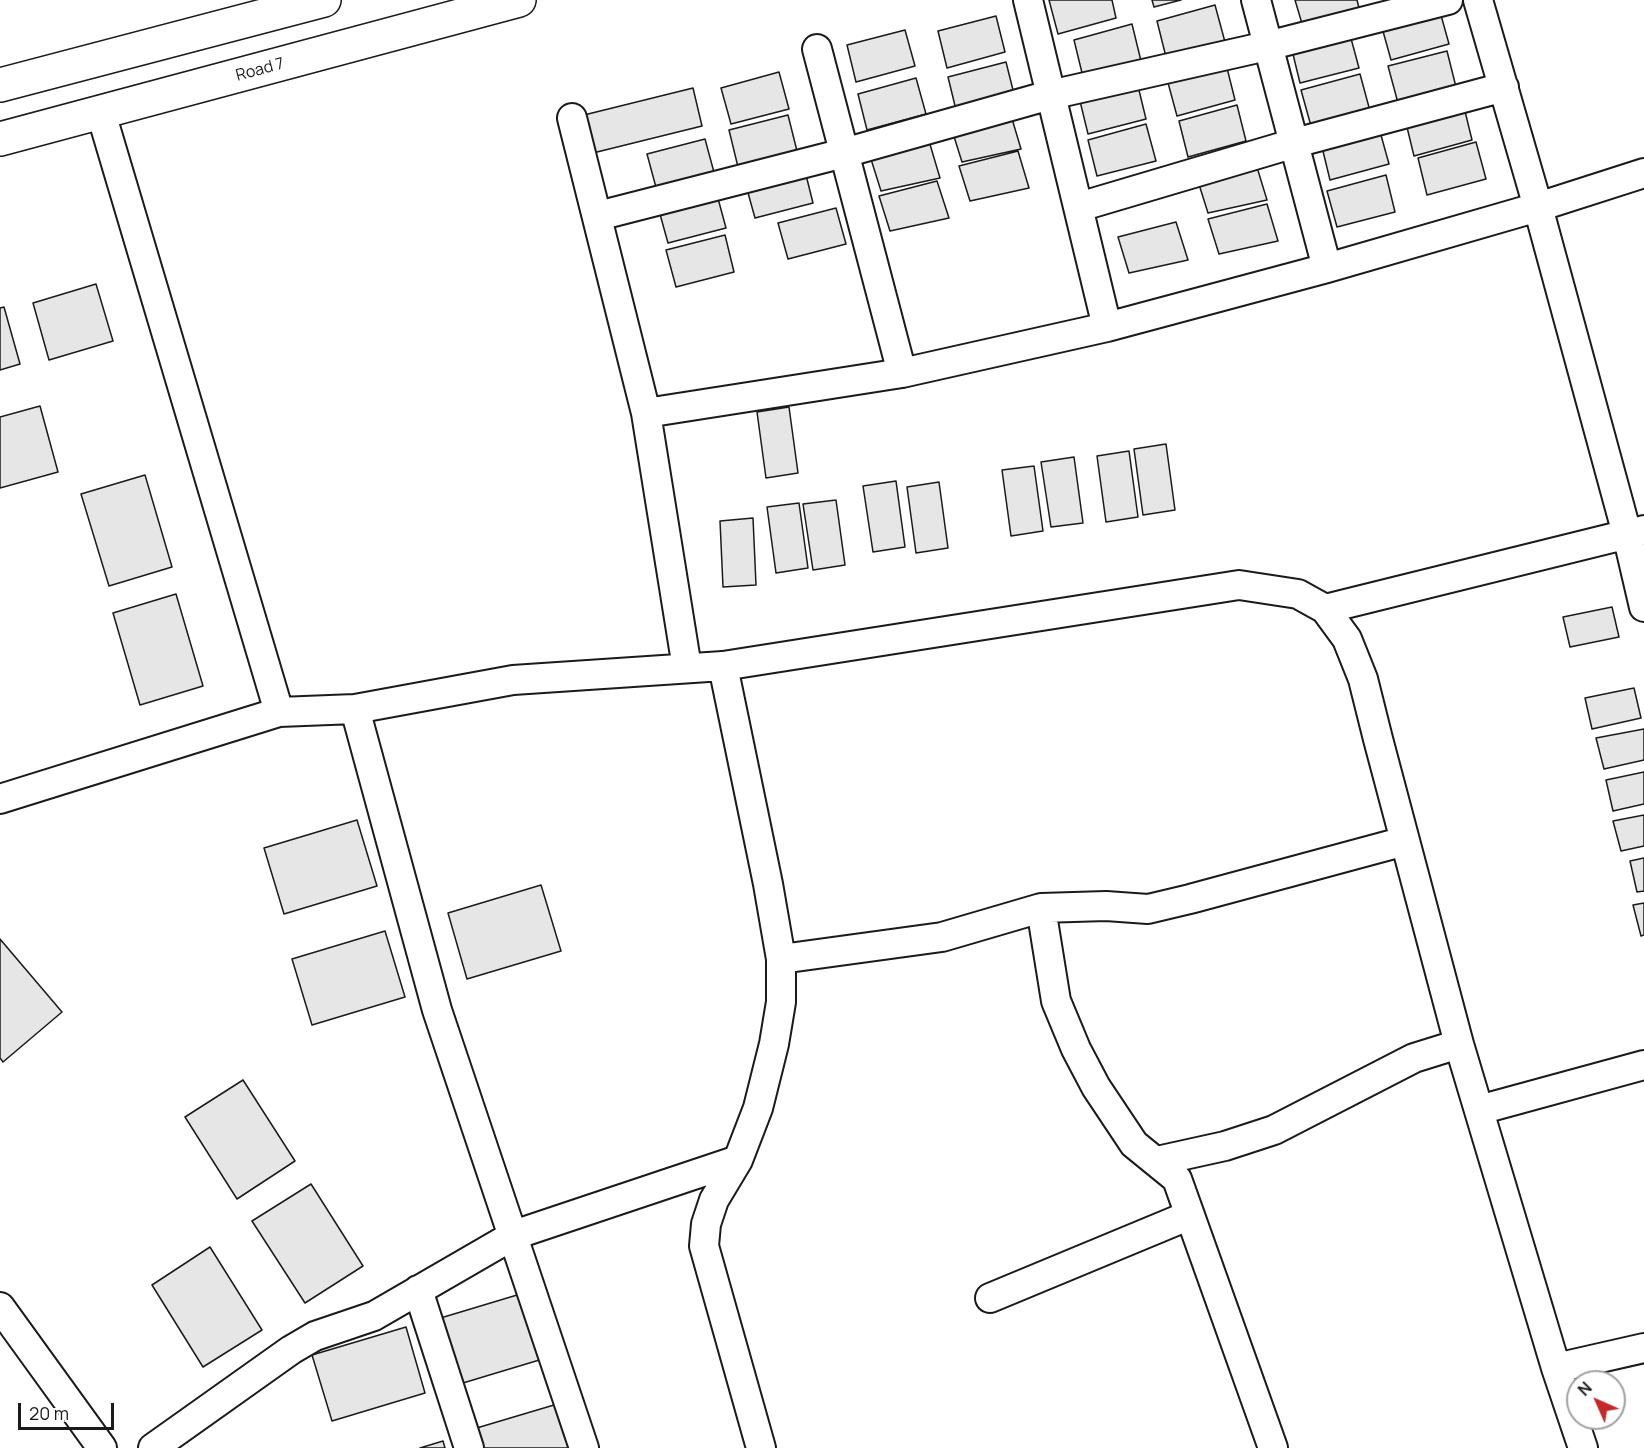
<!DOCTYPE html>
<style>
body{margin:0}
#map{position:relative;width:1644px;height:1448px;overflow:hidden;background:#fff;font-family:Manrope,sans-serif}
canvas{display:block}
.north{position:absolute;left:1566px;top:1370px;width:60px;height:60px;box-sizing:border-box;background:#fff;border:2px solid #a3a3a3;border-radius:50%;rotate:315deg;font-size:16px;font-weight:700;line-height:24px;text-align:center;color:#1a1a1a}
.north::after{content:'';display:block;margin:auto;width:21px;height:27px;background:#c62828;clip-path:polygon(50% 0,100% 100%,50% 72%,0 100%)}
.scale{position:absolute;left:18px;top:1403px;width:96px;height:27px;box-sizing:border-box;border:3px solid #1a1a1a;border-top:0;padding-left:8px;font-size:18px;line-height:21px;white-space:nowrap;color:#1a1a1a;-webkit-text-stroke:4px #fff;paint-order:stroke}
</style>
<div id="map">
<canvas width="1644" height="1448"></canvas>
<div class="north">N</div>
<div class="scale">20 m</div>
</div>
<script>
const context = document.querySelector('canvas').getContext('2d');
context.lineJoin = 'round';
function fill(path, color) {
  context.fillStyle = color;
  context.fill(path, 'evenodd');
}
function shape(rows) {
  const path = new Path2D();
  for (const r of rows) {
    path.moveTo(r[0], r[1]);
    for (let i = 2; i < r.length; i += 2) path.lineTo(r[i], r[i + 1]);
  }
  return path;
}
function strokePath(path, color, width, dash) {
  context.strokeStyle = color;
  context.lineWidth = width;
  context.lineCap = dash ? 'butt' : 'round';
  context.setLineDash(dash || []);
  context.stroke(path);
}
function drawText(font, color, halo, rows, align = 'center') {
  context.font = font + ' Manrope,sans-serif';
  context.lineWidth = 4.5;
  context.setLineDash([]);
  context.textBaseline = 'middle';
  context.strokeStyle = halo;
  context.fillStyle = color;
  for (const [text, x, y, turn = 0] of rows) {
    context.save();
    context.translate(x, y);
    context.rotate((+turn || 0) * Math.PI / 180);
    context.textAlign = isNaN(turn) ? turn : align;
    if (halo) context.strokeText(text, 0, 0);
    context.fillText(text, 0, 0);
    context.restore();
  }
}
const building = shape([
 [1049,0,1112,0,1116,18,1058,34,1049,0],
 [1152,0,1181,0,1154,7,1152,0],
 [1295,0,1357,0,1360,12,1303,27,1295,0],
 [1215,5,1225,42,1166,57,1157,21,1215,5],
 [1439,8,1449,44,1391,60,1381,24,1439,8],
 [996,16,1005,52,947,68,938,31,996,16],
 [1132,24,1141,61,1083,77,1074,40,1132,24],
 [905,30,915,66,856,82,847,45,905,30],
 [1349,31,1359,68,1300,83,1291,46,1349,31],
 [1447,51,1456,87,1398,103,1388,66,1447,51],
 [1006,62,1015,98,957,114,948,77,1006,62],
 [1226,64,1235,100,1177,116,1167,79,1226,64],
 [779,72,789,109,731,124,721,88,779,72],
 [1360,74,1370,111,1311,126,1301,90,1360,74],
 [916,78,926,114,867,130,858,94,916,78],
 [1137,82,1146,119,1088,134,1079,97,1137,82],
 [693,88,702,126,593,153,584,115,693,88],
 [1463,103,1472,140,1414,156,1405,119,1463,103],
 [1237,105,1246,141,1188,157,1179,121,1237,105],
 [1010,112,1021,149,962,162,951,127,1010,112],
 [788,115,797,151,738,167,729,130,788,115],
 [1146,124,1156,161,1097,176,1088,140,1146,124],
 [1379,128,1389,164,1330,180,1321,143,1379,128],
 [705,139,715,176,657,191,647,154,705,139],
 [929,141,940,178,881,191,870,156,929,141],
 [1476,142,1486,179,1427,195,1418,158,1476,142],
 [1018,151,1029,188,970,201,959,166,1018,151],
 [1256,164,1267,200,1208,213,1197,178,1256,164],
 [804,167,813,203,755,218,745,182,804,167],
 [1386,175,1395,212,1337,227,1327,191,1386,175],
 [937,181,949,218,890,231,879,196,937,181],
 [716,191,726,228,668,243,658,207,716,191],
 [1267,204,1278,241,1219,254,1208,219,1267,204],
 [836,208,846,244,788,259,778,223,836,208],
 [1176,222,1188,260,1129,273,1118,237,1176,222],
 [725,235,734,272,676,287,666,250,725,235],
 [96,284,113,341,49,360,33,303,96,284],
 [4,307,20,364,0,370,0,308,4,307],
 [40,406,58,472,0,488,0,417,40,406],
 [789,407,798,473,766,478,757,412,789,407],
 [1166,444,1175,510,1143,515,1134,449,1166,444],
 [1129,451,1138,517,1106,522,1097,456,1129,451],
 [1074,457,1083,523,1051,527,1041,462,1074,457],
 [1034,466,1043,531,1011,536,1002,470,1034,466],
 [145,475,172,567,109,586,81,494,145,475],
 [896,481,905,547,873,552,863,486,896,481],
 [939,482,948,548,916,553,907,487,939,482],
 [836,500,845,565,813,570,803,504,836,500],
 [799,503,808,568,776,573,767,507,799,503],
 [753,518,756,585,723,587,720,521,753,518],
 [176,594,203,686,140,705,113,613,176,594],
 [1612,607,1619,637,1570,647,1563,617,1612,607],
 [1634,688,1641,718,1592,729,1585,698,1634,688],
 [1644,729,1644,760,1604,769,1596,738,1644,729],
 [1644,772,1644,804,1613,811,1606,780,1644,772],
 [1644,815,1644,846,1621,851,1613,821,1644,815],
 [357,820,377,886,284,914,264,848,357,820],
 [1644,858,1644,891,1637,892,1630,861,1644,858],
 [541,885,561,951,467,979,448,913,541,885],
 [1644,903,1644,935,1641,936,1633,905,1644,903],
 [385,931,405,997,312,1025,292,959,385,931],
 [0,939,62,1012,3,1062,0,1058,0,939],
 [243,1080,295,1161,237,1199,185,1117,243,1080],
 [311,1184,363,1266,305,1303,252,1221,311,1184],
 [210,1247,262,1330,203,1367,152,1285,210,1247],
 [527,1292,546,1358,453,1386,434,1320,527,1292],
 [406,1327,425,1393,332,1421,312,1355,406,1327],
 [564,1402,577,1448,476,1448,470,1430,564,1402],
 [443,1441,445,1448,420,1448,443,1441]
]);
const street = shape([
 [1028,0,1107,327],
 [1256,0,1327,268],
 [1478,0,1538,207,1644,173],
 [817,49,902,373],
 [101,113,279,712],
 [572,118,646,413,687,668],
 [1079,207,1295,143,1504,87],
 [598,216,844,153,1050,95,1267,46,1448,0],
 [646,413,902,373,1107,327,1327,268,1538,207,1627,534,1644,607],
 [1325,609,1644,530],
 [723,666,768,884,781,959,781,1002,774,1044,758,1108,738,1160,714,1200,706,1224,704,1246,761,1448],
 [355,709,437,1010,584,1448],
 [0,799,279,712,355,709,513,680,723,666,1239,585,1298,594,1325,609,1347,639,1363,679,1378,739,1459,1044,1556,1368,1583,1448],
 [1041,908,1056,1001,1076,1049,1096,1087,1134,1144,1177,1179,1273,1448],
 [781,959,942,937,1041,908,1106,906,1148,909,1190,899,1405,841],
 [1479,1110,1644,1065],
 [1157,1161,1225,1146,1274,1130,1414,1058,1459,1044],
 [418,1290,469,1448],
 [990,1298,1190,1215],
 [0,1307,102,1448],
 [1556,1368,1644,1348],
 [153,1448,291,1350,315,1336,374,1316,514,1235,738,1160]
]);
const primary = shape([
 [0,85,324,0],
 [0,139,519,0]
]);
const streetNames = [
 ["Road 7",260,70,-15]
];
fill(building, '#e6e6e6');
strokePath(building, '#1a1a1a', 1.5);
strokePath(street, '#1a1a1a', 32);
strokePath(primary, '#1a1a1a', 36);
strokePath(street, '#fff', 28);
strokePath(primary, '#fff', 33);
drawText('16px', '#1a1a1a', '#fff', streetNames);
</script>
